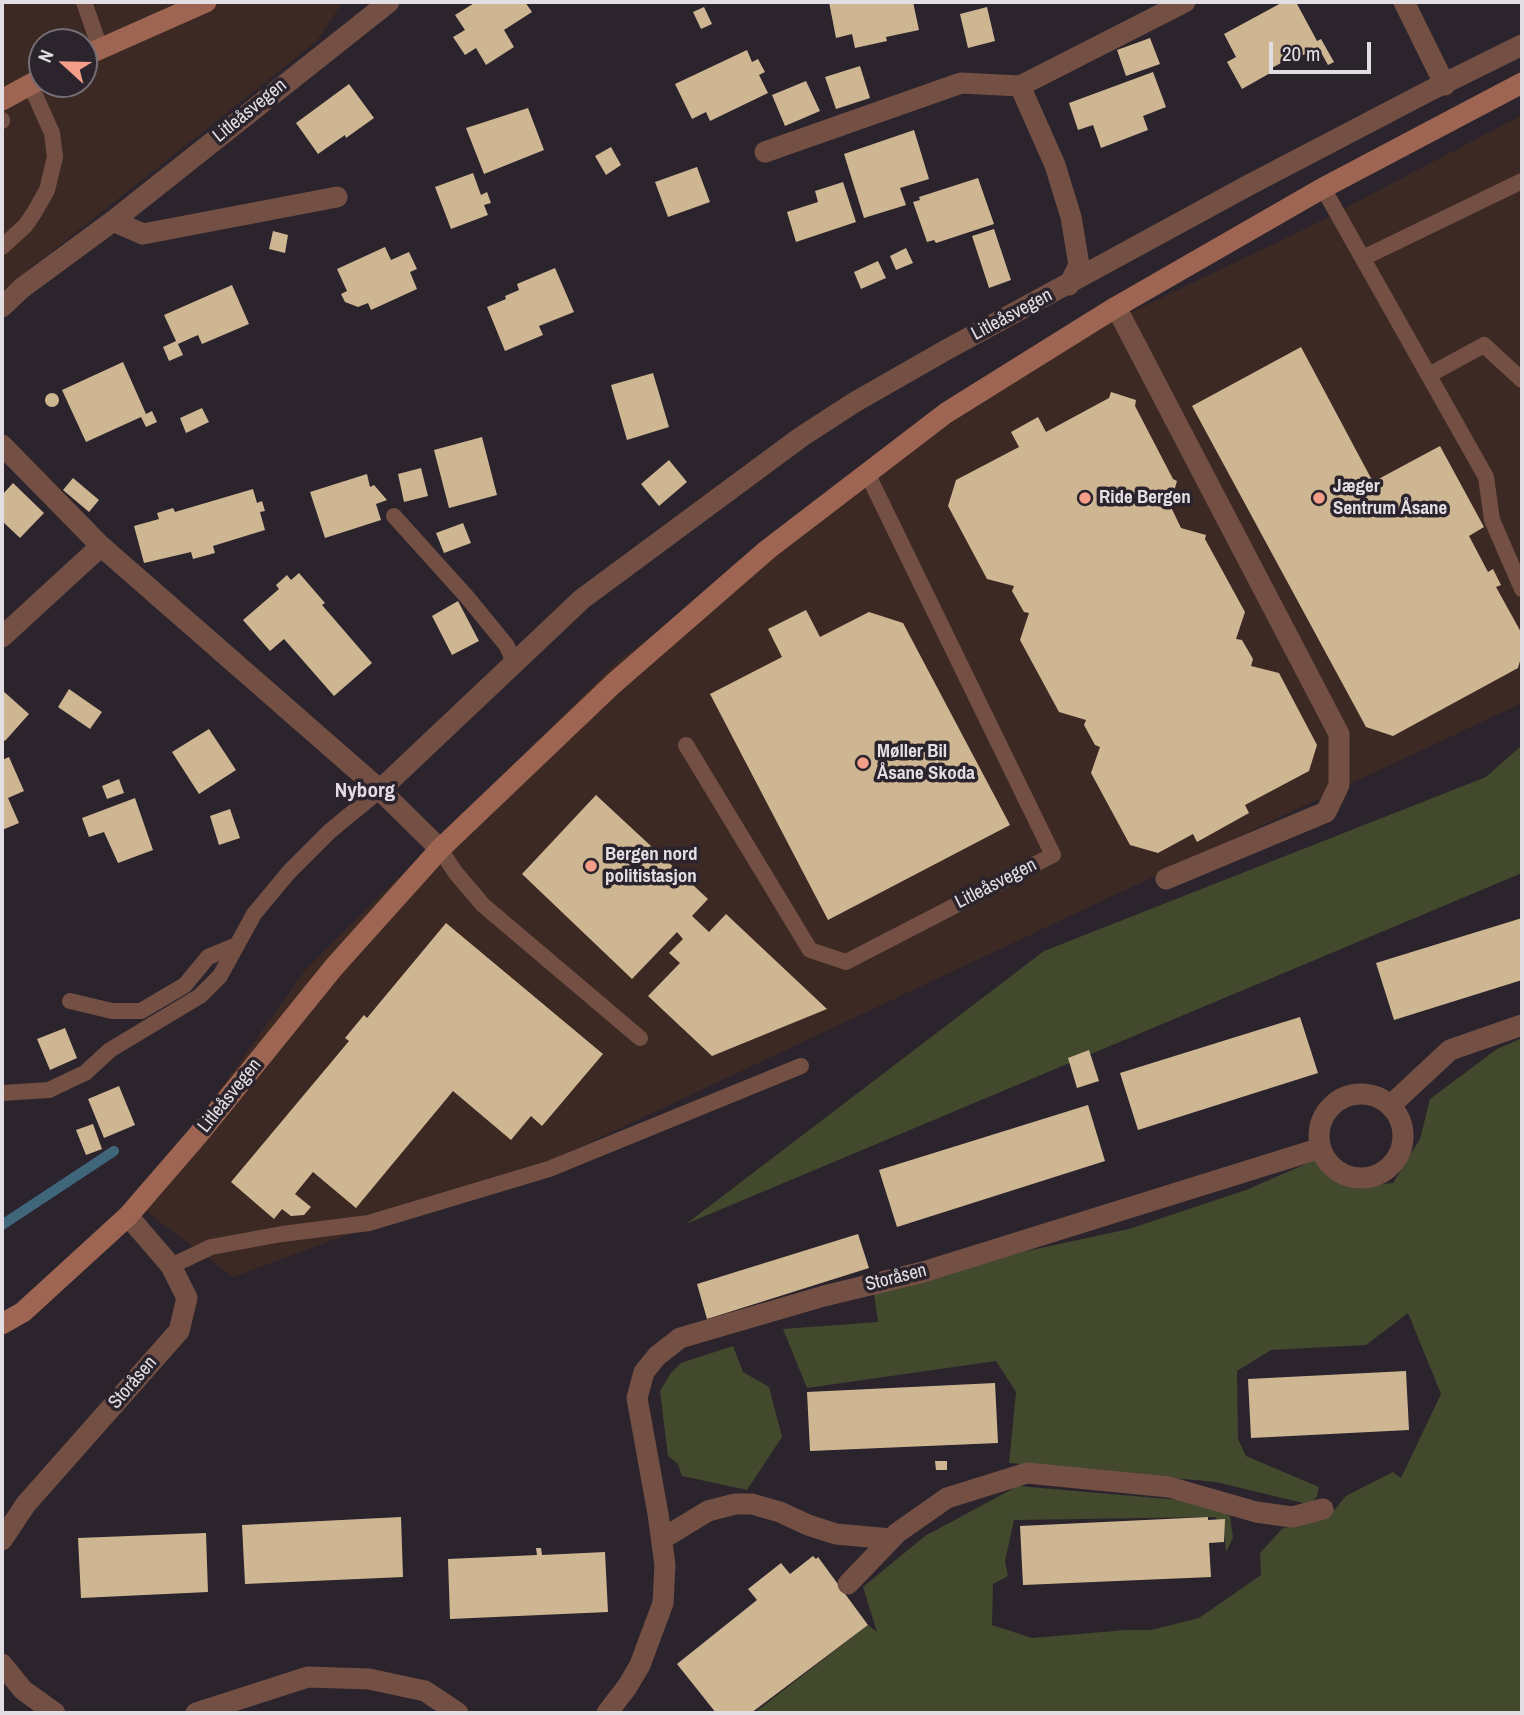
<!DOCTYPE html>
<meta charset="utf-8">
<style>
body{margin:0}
#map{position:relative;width:1524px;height:1715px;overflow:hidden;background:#2b242d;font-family:"Archivo Narrow",sans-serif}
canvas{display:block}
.frame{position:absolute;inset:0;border:4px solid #e3dee4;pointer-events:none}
.north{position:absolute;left:28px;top:28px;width:70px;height:70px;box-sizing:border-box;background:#2b242d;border:2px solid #756e76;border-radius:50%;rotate:292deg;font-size:19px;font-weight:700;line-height:28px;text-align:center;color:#e3dee4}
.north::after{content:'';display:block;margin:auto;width:24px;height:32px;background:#f49e8a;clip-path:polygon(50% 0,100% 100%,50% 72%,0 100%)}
.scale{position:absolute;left:1269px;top:42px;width:102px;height:32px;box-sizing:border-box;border:4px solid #e3dee4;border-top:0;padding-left:9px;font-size:21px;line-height:24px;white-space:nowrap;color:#e3dee4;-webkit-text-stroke:5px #2b242d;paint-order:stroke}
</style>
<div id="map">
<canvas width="1524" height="1715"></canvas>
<div class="frame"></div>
<div class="north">N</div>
<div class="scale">20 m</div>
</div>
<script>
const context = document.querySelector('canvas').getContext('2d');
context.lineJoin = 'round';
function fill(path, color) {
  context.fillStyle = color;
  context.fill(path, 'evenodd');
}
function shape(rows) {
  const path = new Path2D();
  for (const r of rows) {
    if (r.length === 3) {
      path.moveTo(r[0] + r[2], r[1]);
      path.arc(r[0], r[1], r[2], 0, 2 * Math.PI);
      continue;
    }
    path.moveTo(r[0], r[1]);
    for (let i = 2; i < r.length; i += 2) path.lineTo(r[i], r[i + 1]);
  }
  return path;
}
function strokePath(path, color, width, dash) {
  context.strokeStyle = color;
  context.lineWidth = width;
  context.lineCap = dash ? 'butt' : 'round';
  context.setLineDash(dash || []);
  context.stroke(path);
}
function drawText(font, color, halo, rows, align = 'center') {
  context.font = font + ' "Archivo Narrow",sans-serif';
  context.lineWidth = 7;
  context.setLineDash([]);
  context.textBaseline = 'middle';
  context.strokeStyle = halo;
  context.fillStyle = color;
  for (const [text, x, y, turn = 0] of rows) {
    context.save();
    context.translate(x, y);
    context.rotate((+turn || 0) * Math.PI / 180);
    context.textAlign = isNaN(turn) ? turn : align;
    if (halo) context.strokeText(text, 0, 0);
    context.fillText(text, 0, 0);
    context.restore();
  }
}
const commercial = shape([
 [2,2,343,2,316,42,2,291],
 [42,42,84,42,84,84,42,84],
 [1522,115,1522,703,559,1157,233,1277,138,1205,306,969,617,662,996,377,1311,226]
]);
const green = shape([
 [1522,745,1522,873,686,1224,1044,951,1486,777],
 [1522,1038,1522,1713,754,1713,868,1625,877,1632,863,1587,925,1536,1018,1486,1203,1502,1230,1516,1233,1538,1226,1552,1224,1527,1215,1517,1014,1520,1005,1561,1008,1576,993,1584,992,1625,1032,1638,1126,1630,1151,1630,1199,1618,1261,1575,1260,1553,1282,1529,1320,1517,1335,1509,1346,1496,1393,1472,1401,1478,1441,1394,1408,1313,1366,1345,1271,1350,1237,1371,1238,1439,1246,1456,1319,1487,1317,1496,1313,1501,1303,1503,1216,1482,1009,1463,1016,1392,996,1361,807,1388,783,1329,878,1322,874,1294,1022,1252,1129,1229,1246,1190,1315,1160,1353,1187,1393,1183,1420,1139,1430,1099,1497,1049],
 [733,1346,743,1372,769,1387,782,1437,747,1490,682,1476,678,1464,668,1456,660,1391,671,1373,681,1363]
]);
const stream = shape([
 [2,1225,114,1151]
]);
const building = shape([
 [476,2,525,2,532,12,504,30,514,47,486,65,476,48,465,55,453,37,465,30,455,15],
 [829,2,913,2,919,30,886,37,887,41,855,48,852,34,836,38],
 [1283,2,1296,2,1317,41,1321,39,1334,62,1328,65,1318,47,1294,60,1292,57,1270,69,1272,72,1242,89,1227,62,1236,57,1224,34],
 [704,7,712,24,701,29,693,12],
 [987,7,995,41,968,48,960,14],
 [1150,38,1160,64,1126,76,1117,50],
 [747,50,752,62,758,59,765,72,759,75,768,93,710,121,706,112,692,119,675,84],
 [860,66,870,98,836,109,825,77],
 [1153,72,1166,107,1143,116,1148,130,1101,148,1093,125,1078,130,1069,103],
 [806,81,820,111,785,126,772,95],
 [349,84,374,118,346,138,345,135,318,154,296,123],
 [528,108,544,150,484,174,466,128],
 [914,130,929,179,900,188,906,205,864,218,844,154],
 [611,147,621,165,606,175,595,156],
 [697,167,710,202,668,217,655,182],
 [473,173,481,195,487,192,491,203,484,205,488,215,451,229,435,187],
 [978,178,994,224,936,243,934,240,927,242,913,202,920,200,919,197],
 [843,182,856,222,796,242,787,212,818,202,815,191],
 [994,229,1011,280,989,288,972,236],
 [273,231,288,235,285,253,269,249],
 [385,247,391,260,409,252,417,269,410,272,417,289,371,310,368,303,358,307,345,302,341,294,347,291,337,269],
 [906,248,913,263,896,270,890,256],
 [878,261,886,278,861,289,854,272],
 [555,268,574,312,539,326,543,335,505,351,487,307,506,299,505,296,519,290,517,284],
 [232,285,249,324,202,344,198,335,178,344,183,355,169,361,163,347,176,341,164,315],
 [1301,347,1373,482,1440,446,1484,527,1469,536,1488,572,1493,569,1501,585,1496,587,1522,634,1522,654,1518,668,1393,736,1366,727,1192,406],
 [123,362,146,414,152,411,157,422,146,427,141,417,86,442,62,390],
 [653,373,669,427,627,440,611,385],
 [1111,392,1136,400,1135,406,1173,479,1177,481,1170,505,1181,528,1206,535,1205,539,1245,612,1236,639,1242,640,1253,659,1251,666,1279,673,1317,745,1309,771,1245,805,1249,813,1197,842,1193,834,1158,853,1130,845,1091,773,1100,747,1095,745,1084,725,1086,720,1059,712,1020,640,1029,613,1024,612,1012,591,1014,586,987,579,948,506,956,480,1019,447,1011,432,1038,417,1046,432,1109,398],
 [52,400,7],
 [202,408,209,422,186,433,180,418],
 [482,437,497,495,449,508,434,450],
 [669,460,687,482,659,506,641,484],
 [421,468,428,496,404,502,398,474],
 [367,474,370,487,374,485,387,500,376,504,381,520,325,538,310,492],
 [73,478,99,500,89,512,63,490],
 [13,483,44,513,20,538,2,521,2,495],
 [253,489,257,503,262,501,265,511,260,512,265,530,213,546,215,553,193,559,191,552,144,563,134,526,159,519,157,513,173,508,175,512],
 [463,523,471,543,444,553,436,533],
 [299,573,325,603,322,605,372,663,334,696,284,639,270,651,243,620,279,589,276,585,287,575,291,580],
 [458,601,479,641,452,655,432,616],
 [806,610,820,637,869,612,903,623,1010,825,828,920,710,694,782,657,768,629],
 [69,689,102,712,90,729,58,707],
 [2,690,29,714,5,741,2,738],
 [209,729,236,770,199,794,172,752],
 [9,757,24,791,8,798,19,823,2,830,2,760],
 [119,779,124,793,107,799,102,786],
 [596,795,708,899,692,916,709,932,726,914,827,1009,712,1056,648,996,680,963,669,953,683,939,677,932,632,979,522,874],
 [135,798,153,850,118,863,104,832,89,837,82,818],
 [230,809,240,838,219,845,210,816],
 [1522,918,1522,980,1394,1020,1376,963],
 [446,923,603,1054,542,1126,531,1116,511,1140,453,1091,356,1208,313,1172,295,1194,311,1207,304,1215,291,1216,282,1209,274,1219,231,1182,349,1041,345,1038,364,1015,367,1018],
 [1300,1017,1318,1073,1138,1130,1120,1073],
 [65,1028,77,1058,50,1070,37,1039],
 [1089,1050,1099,1081,1077,1088,1068,1058],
 [119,1086,135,1125,104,1138,88,1099],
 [1088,1105,1105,1161,897,1227,879,1170],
 [93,1124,102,1149,86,1155,76,1130],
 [858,1234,869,1268,707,1319,697,1284],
 [1406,1371,1409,1430,1251,1438,1248,1379],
 [995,1383,998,1443,810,1451,807,1392],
 [935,1461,947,1461,947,1470,936,1470],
 [401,1517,403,1577,245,1584,242,1525],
 [1208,1517,1208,1520,1225,1519,1224,1542,1209,1543,1211,1577,1023,1585,1020,1526],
 [206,1533,208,1592,81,1598,78,1538],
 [536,1548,541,1548,542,1555,605,1552,608,1612,450,1619,448,1559,537,1555],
 [813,1556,816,1559,818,1557,868,1625,751,1713,716,1713,677,1664,757,1600,748,1589,781,1563,790,1574]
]);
const lane = shape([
 [84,2,100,48],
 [2,120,2,121],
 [1323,188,1486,477,1492,520,1522,589],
 [2,247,25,226,34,213,47,190,55,157,52,133,30,84],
 [1363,258,1522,181],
 [1429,375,1484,345,1522,380],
 [394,516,467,597,507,646,514,663],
 [686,745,810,950,846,962,1053,855,867,473],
 [440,849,455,872,483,905,640,1038],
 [70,1001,112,1011,141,1011,185,985,208,957,237,945],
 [2,1093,49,1090,72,1079,85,1073,110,1050,200,996,220,976,254,914,289,872,330,831,380,790],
 [171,1266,211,1247,282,1234,369,1223,549,1169,801,1066]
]);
const street = shape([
 [1404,2,1445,85],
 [1020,86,1185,2],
 [765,152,961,83,1020,86,1055,165,1071,217,1079,265,1069,285],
 [113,221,143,234,337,197],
 [2,307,22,288,113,221,389,2],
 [1116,307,1339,734,1339,785,1326,812,1166,879],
 [2,445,101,546,380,790,440,849],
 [2,637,101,546],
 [380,790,582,599,801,437,855,402,946,350,1249,185,1429,91,1522,45],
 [1361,1136,42],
 [1391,1105,1450,1050,1522,1025],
 [662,1539,708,1511,735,1504,752,1504,780,1512,808,1525,836,1534,891,1539],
 [2,1540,26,1504,179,1331,187,1298,171,1266,128,1216],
 [848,1584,897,1533,947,1498,1027,1473,1169,1487,1256,1512,1292,1517,1323,1509],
 [2,1664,23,1690,55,1713],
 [196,1713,308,1677,369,1679,425,1691,458,1713],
 [607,1713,627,1687,640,1665,663,1603,665,1565,658,1514,637,1398,644,1372,657,1356,680,1338,824,1296,923,1272,1321,1148]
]);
const secondary = shape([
 [84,56,206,2],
 [2,100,42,78],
 [2,1324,23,1312,128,1216,198,1135,334,967,440,849,613,684,767,550,946,413,1116,307,1323,188,1522,83]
]);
const markers = [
 [1085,498,7,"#f49e8a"],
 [1319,498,7,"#f49e8a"],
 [863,763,7,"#f49e8a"],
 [591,866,7,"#f49e8a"]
];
const streetNames = [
 ["Litleåsvegen",250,111,-39],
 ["Litleåsvegen",1012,315,-28],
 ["Litleåsvegen",996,884,-27],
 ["Litleåsvegen",230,1096,-51],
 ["Storåsen",896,1278,-14],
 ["Storåsen",133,1383,-49]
];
const poiNames = [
 ["Jæger",1333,487],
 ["Sentrum Åsane",1333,509],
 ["Ride Bergen",1099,498],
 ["Møller Bil",877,752],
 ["Åsane Skoda",877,774],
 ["Bergen nord",605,855],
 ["politistasjon",605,877]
];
const neighbourhoodNames = [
 ["Nyborg",365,791]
];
fill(commercial, '#3c2924');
fill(green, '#42492c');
strokePath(stream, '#3f667b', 10);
fill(building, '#cfb693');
strokePath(lane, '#745044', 16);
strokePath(street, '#745044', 21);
strokePath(secondary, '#9e6652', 21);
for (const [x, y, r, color] of markers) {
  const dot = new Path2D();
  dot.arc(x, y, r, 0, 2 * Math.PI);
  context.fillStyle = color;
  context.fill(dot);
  strokePath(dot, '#2b242d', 2.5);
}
drawText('19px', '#e3dee4', '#2b242d', streetNames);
drawText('bold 19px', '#e3dee4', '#2b242d', poiNames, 'left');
drawText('bold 21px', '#e4dae7', '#2b242d', neighbourhoodNames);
</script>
